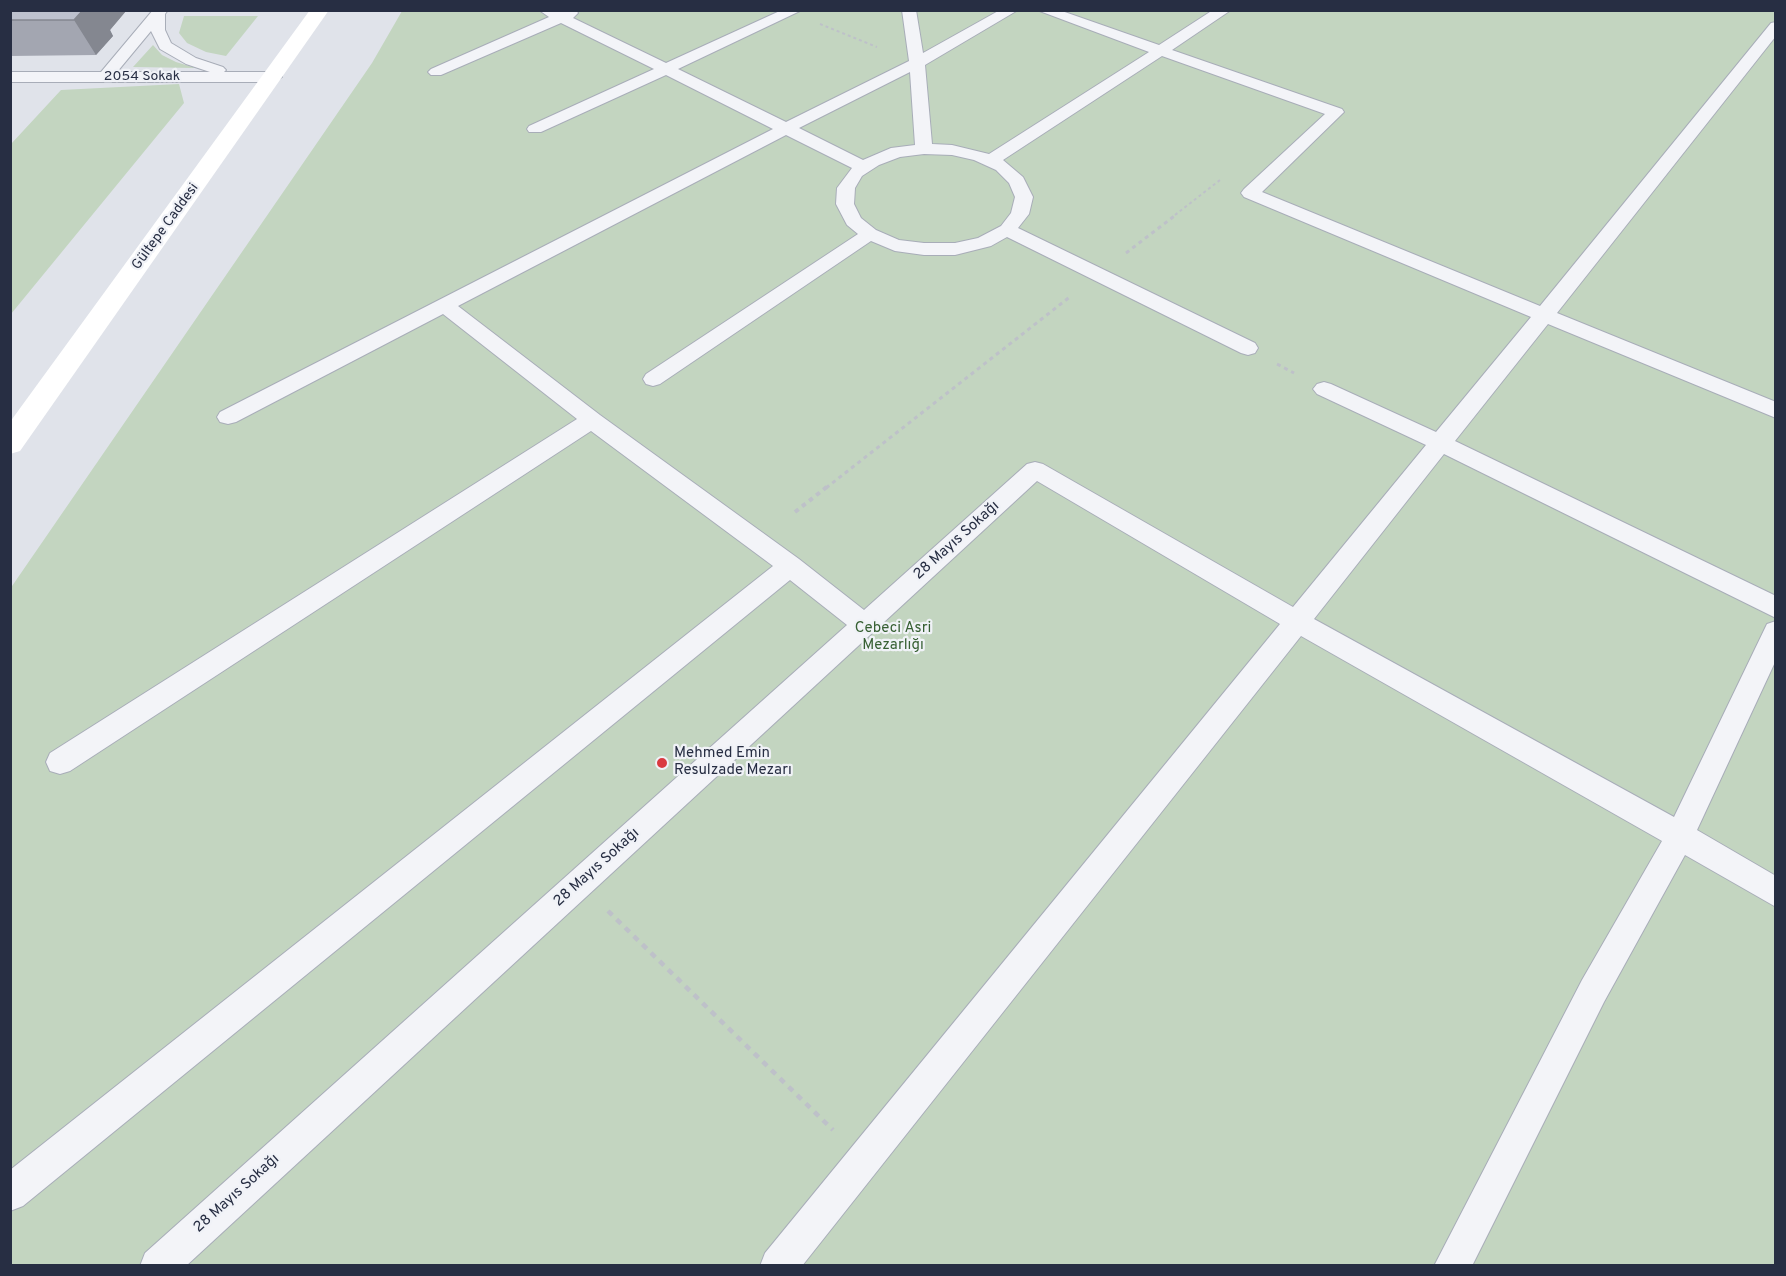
<!DOCTYPE html>
<meta charset="utf-8">
<style>
body{margin:0}
#map{position:relative;width:1786px;height:1276px;overflow:hidden;background:#e0e3ea;font-family:Overpass,sans-serif}
canvas{display:block}
.frame{position:absolute;inset:0;border:12px solid #272e43;pointer-events:none}
</style>
<div id="map">
<canvas width="1786" height="1276"></canvas>
<div class="frame"></div>
</div>
<script>
const context = document.querySelector('canvas').getContext('2d');
context.lineJoin = 'round';
function fill(path, color) {
  context.fillStyle = color;
  context.fill(path, 'evenodd');
}
function shape(rows) {
  const path = new Path2D();
  for (const r of rows) {
    path.moveTo(r[0], r[1]);
    for (let i = 2; i < r.length; i += 2) path.lineTo(r[i], r[i + 1]);
  }
  return path;
}
function strokePath(path, color, width, dash) {
  context.strokeStyle = color;
  context.lineWidth = width;
  context.lineCap = dash ? 'butt' : 'round';
  context.setLineDash(dash || []);
  context.stroke(path);
}
function drawText(font, color, halo, rows, align = 'center') {
  context.font = font + ' Overpass,sans-serif';
  context.lineWidth = 4.5;
  context.setLineDash([]);
  context.textBaseline = 'middle';
  context.strokeStyle = halo;
  context.fillStyle = color;
  for (const [text, x, y, turn = 0] of rows) {
    context.save();
    context.translate(x, y);
    context.rotate((+turn || 0) * Math.PI / 180);
    context.textAlign = isNaN(turn) ? turn : align;
    if (halo) context.strokeText(text, 0, 0);
    context.fillText(text, 0, 0);
    context.restore();
  }
}
const green = shape([
 [402,11,1775,11,1775,1265,11,1265,10,589,372,63],
 [184,16,258,16,226,56,206,52,187,43,179,33],
 [153,45,162,55,176,62,196,68,133,67],
 [179,84,184,103,11,314,11,144,61,90]
]);
const pathFar3 = shape([
 [820,24,877,47],
 [1175,215,1220,180]
]);
const pathFar2 = shape([
 [1126,253,1177,214],
 [1277,364,1294,373],
 [826,488,1071,296]
]);
const pathFar1 = shape([
 [795,512,828,486]
]);
const path = shape([
 [608,911,833,1130]
]);
const lane = shape([
 [153,10,168,10,165,14,165,30,171,43,196,58,223,67,226,70,224,72,274,72,282,77,274,82,10,82,10,72,101,72,153,10],
 [151,31,160,49,186,64,210,72,117,72,151,31],
 [539,10,576,10,578,13,573,18,666,63,782,10,802,10,678,69,786,122,909,61,902,10,916,10,923,53,1000,10,1018,10,925,65,932,144,952,145,989,154,1149,52,1037,10,1059,10,1159,45,1213,10,1231,10,1172,50,1342,109,1344,112,1262,192,1540,306,1771,23,1776,22,1776,36,1557,313,1776,402,1776,418,1548,324,1455,441,1776,596,1776,618,1444,454,1314,619,1674,817,1767,624,1776,621,1776,660,1697,830,1776,876,1776,907,1685,855,1604,1002,1472,1266,1434,1266,1582,980,1662,841,1301,636,802,1266,760,1266,765,1253,1280,624,1037,481,186,1266,140,1266,145,1253,847,625,790,580,23,1206,10,1211,10,1170,773,566,591,431,70,771,60,774,50,771,46,762,50,753,577,419,443,314,236,422,228,424,220,422,217,417,220,412,773,129,666,75,541,132,529,132,527,129,529,126,654,69,561,23,441,75,431,75,428,72,431,69,549,17,539,10],
 [1162,56,1325,114,1244,189,1241,193,1244,197,1531,317,1436,432,1331,384,1324,382,1317,384,1313,389,1317,394,1426,445,1293,607,1043,464,1035,462,1027,464,864,610,799,559,600,415,458,306,786,135,852,168,837,188,836,204,847,225,858,234,646,374,643,379,646,384,653,386,660,384,871,241,895,251,924,255,955,255,991,246,1007,237,1241,353,1248,355,1255,353,1258,348,1255,343,1018,228,1029,214,1033,197,1023,177,1003,160,1162,56],
 [910,72,915,145,891,148,863,160,799,128,910,72],
 [924,154,952,155,974,160,996,170,1009,183,1015,197,1011,213,1001,226,978,238,955,243,924,243,899,240,876,230,861,218,854,204,855,188,862,176,879,165,900,157,924,154]
]);
const secondary = shape([
 [310,10,329,10,20,451,10,454,10,422,310,10]
]);
const wall = shape([
 [10,10,136,10,126,11,110,30,113,36,96,55,10,56]
]);
const shadedWall = shape([
 [83,10,126,11,110,30,113,36,96,55,74,20]
]);
const building = shape([
 [10,10,83,10,74,20,10,20,10,10]
]);
const markers = [
 [662,763,6,"#da3a40"]
];
const farStreetnames = [
 ["2054 Sokak",142,77],
 ["Gültepe Caddesi",166,227,-54]
];
const streetNames = [
 ["28 Mayıs Sokağı",957,541,-42],
 ["28 Mayıs Sokağı",597,868,-42],
 ["28 Mayıs Sokağı",237,1194,-42]
];
const parkNames = [
 ["Cebeci Asri",893,629],
 ["Mezarlığı",893,646]
];
const poiNames = [
 ["Mehmed Emin",674,754],
 ["Resulzade Mezarı",674,771]
];
fill(green, '#c3d5c0');
strokePath(lane, '#a8adb8', 2);
strokePath(pathFar3, '#bec1c9', 2, [3, 3]);
strokePath(pathFar2, '#bec1c9', 3, [4, 4]);
strokePath(pathFar1, '#bec1c9', 4, [4.5, 4.5]);
strokePath(path, '#bec1c9', 4.5, [6, 6]);
fill(lane, '#f3f4f8');
fill(secondary, '#fff');
fill(wall, '#a3a6b1');
fill(shadedWall, '#848790');
fill(building, '#bdc1ce');
strokePath(building, '#848790', 1.5);
for (const [x, y, r, color] of markers) {
  const dot = new Path2D();
  dot.arc(x, y, r, 0, 2 * Math.PI);
  context.fillStyle = color;
  context.fill(dot);
  strokePath(dot, '#f0f2f7', 2);
}
drawText('14px', '#272e43', '#f0f2f7', farStreetnames);
drawText('15px', '#272e43', '#f0f2f7', streetNames);
drawText('15px', '#376033', '#f0f2f7', parkNames);
drawText('15px', '#272e43', '#f0f2f7', poiNames, 'left');
</script>
